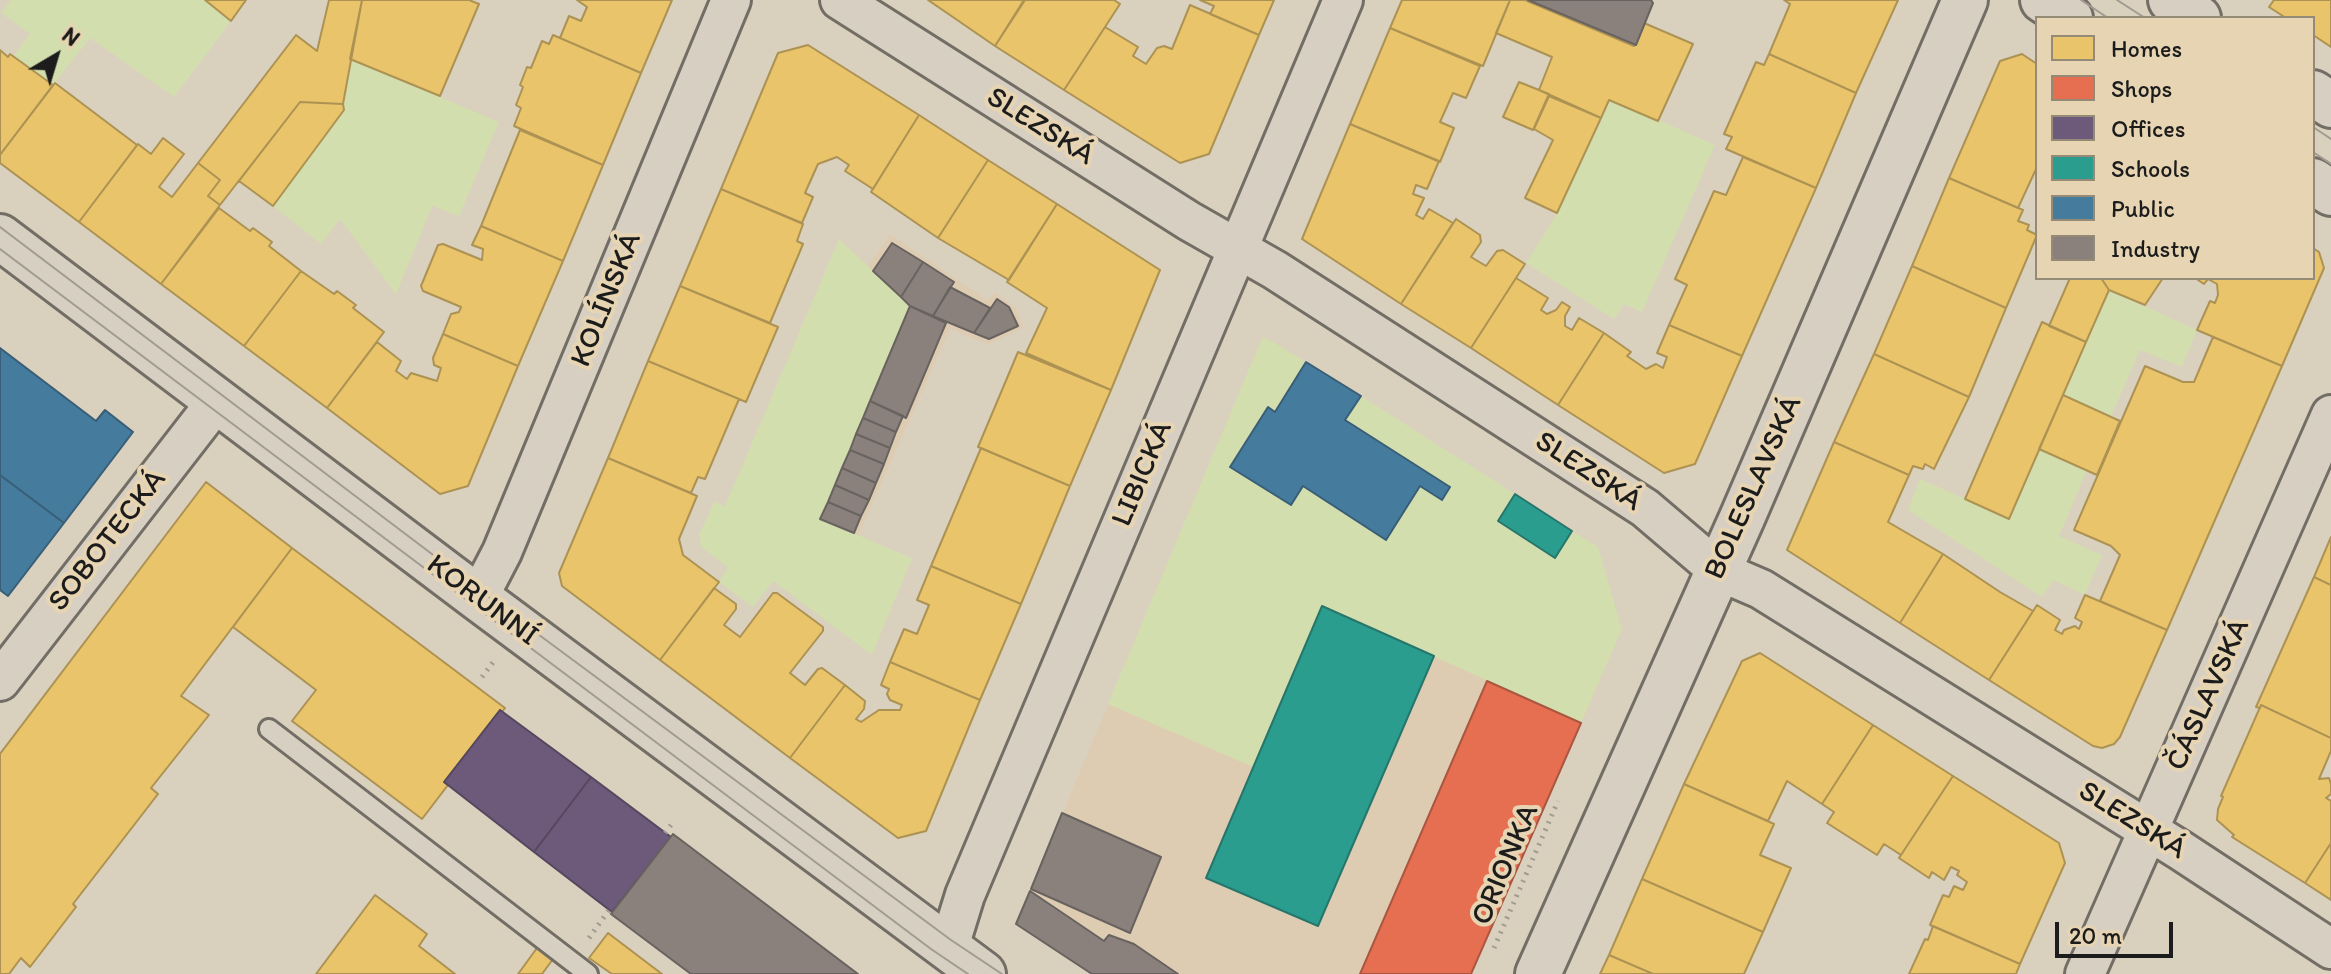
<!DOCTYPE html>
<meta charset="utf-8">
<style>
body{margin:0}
#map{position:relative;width:2331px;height:974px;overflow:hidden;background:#dad0be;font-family:Itim,sans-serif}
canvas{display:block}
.legend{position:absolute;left:2035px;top:16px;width:280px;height:264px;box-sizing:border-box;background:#e6d4b2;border:2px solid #958a76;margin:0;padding:10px 14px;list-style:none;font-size:24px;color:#1c1c1c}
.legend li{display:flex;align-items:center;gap:16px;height:40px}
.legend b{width:40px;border:2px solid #958a76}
.north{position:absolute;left:16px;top:16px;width:80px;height:80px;-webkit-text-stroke:6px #e6d4b2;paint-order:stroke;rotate:38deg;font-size:22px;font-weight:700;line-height:32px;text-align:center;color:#1c1c1c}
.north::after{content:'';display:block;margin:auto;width:28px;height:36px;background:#1c1c1c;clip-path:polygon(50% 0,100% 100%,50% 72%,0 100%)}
.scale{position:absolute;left:2055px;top:922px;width:118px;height:36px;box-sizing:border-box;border:4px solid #1c1c1c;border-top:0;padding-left:10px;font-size:24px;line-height:28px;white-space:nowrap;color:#1c1c1c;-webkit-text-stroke:6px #e6d4b2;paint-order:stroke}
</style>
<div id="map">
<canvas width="2331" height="974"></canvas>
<ul class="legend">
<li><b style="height:22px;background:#e9c46a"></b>Homes</li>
<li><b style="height:22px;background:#e76f51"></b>Shops</li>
<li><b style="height:22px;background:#6d597a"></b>Offices</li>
<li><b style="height:22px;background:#2a9d8f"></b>Schools</li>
<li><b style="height:22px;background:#457b9d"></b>Public</li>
<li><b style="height:22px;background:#8a817c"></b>Industry</li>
</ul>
<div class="north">N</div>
<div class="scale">20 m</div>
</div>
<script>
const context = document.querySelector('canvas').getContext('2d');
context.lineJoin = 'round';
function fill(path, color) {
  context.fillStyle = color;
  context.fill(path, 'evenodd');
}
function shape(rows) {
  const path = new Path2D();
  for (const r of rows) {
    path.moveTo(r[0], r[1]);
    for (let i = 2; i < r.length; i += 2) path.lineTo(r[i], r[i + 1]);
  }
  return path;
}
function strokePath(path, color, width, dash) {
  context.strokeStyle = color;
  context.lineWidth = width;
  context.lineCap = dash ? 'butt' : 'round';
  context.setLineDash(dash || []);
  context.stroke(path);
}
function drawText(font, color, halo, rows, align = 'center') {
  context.font = font + ' Itim,sans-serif';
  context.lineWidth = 8;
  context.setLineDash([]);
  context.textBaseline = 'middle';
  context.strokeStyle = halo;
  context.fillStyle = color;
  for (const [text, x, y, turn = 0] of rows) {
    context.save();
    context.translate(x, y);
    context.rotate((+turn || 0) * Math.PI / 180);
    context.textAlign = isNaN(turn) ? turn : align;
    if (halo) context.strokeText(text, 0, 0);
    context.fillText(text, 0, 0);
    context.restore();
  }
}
const built = shape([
 [890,234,987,300,995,293,1016,308,1023,328,988,344,950,329,855,543,814,525,864,272],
 [1263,336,1598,547,1622,629,1471,974,1092,974,1016,924]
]);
const green = shape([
 [11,0,205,0,231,21,174,97,90,38,53,85,13,56,30,34,1,13],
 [350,59,499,122,459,216,432,206,396,294,340,219,321,244,273,206,344,110,343,104],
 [1611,99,1715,145,1642,312,1624,304,1614,319,1526,263,1558,212],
 [839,239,910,306,820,519,912,558,872,655,773,581,753,607,719,582,728,567,701,547,699,535,714,502,725,506],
 [2109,290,2197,330,2182,367,2140,350,2111,417,2063,395],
 [1263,336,1306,362,1274,411,1268,408,1230,467,1291,505,1303,486,1387,539,1420,486,1442,500,1450,488,1345,420,1361,396,1515,494,1498,521,1554,558,1572,531,1598,547,1622,629,1581,723,1323,606,1253,767,1108,704],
 [2039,449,2087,470,2059,536,2102,555,2085,595,2053,580,2042,597,1908,510,1920,479,2009,518]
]);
const homes = shape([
 [205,0,246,0,231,21,205,0],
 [329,0,362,0,343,104,300,102,220,205,208,196,220,180,198,163,296,35,317,51,329,0],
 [362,0,469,0,479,4,440,96,350,59,362,0],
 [577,0,672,0,641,73,560,38,569,16,581,21,587,7,577,0],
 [928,0,1024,0,995,46,928,0],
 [1025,0,1114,0,1120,4,1064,90,995,46,1025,0],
 [1200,0,1274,0,1259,35,1210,14,1214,6,1200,0],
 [1402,0,1510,0,1483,66,1390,28,1402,0],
 [1510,0,1525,0,1634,46,1644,23,1693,44,1658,121,1609,100,1601,118,1539,90,1552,57,1496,33,1510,0],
 [1784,0,1898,0,1856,93,1769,54,1790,4,1784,0],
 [2274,0,2331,0,2331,47,2313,35,2313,18,2286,18,2269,7,2274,0],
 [1190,5,1259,35,1209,154,1180,163,1064,90,1105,27,1138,47,1133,56,1146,64,1157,48,1164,46,1172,49,1190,5],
 [1390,28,1480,66,1466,98,1453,93,1440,122,1454,128,1440,162,1350,124,1390,28],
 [553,35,641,73,603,165,514,126,521,108,516,105,523,87,520,85,527,67,531,68,542,41,549,44,553,35],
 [808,45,919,115,873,189,845,171,849,165,837,157,818,164,805,193,813,197,802,223,721,189,778,53,808,45],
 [0,50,8,57,10,54,53,85,0,155,0,50],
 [1769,54,1856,93,1816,188,1726,149,1732,137,1724,134,1756,62,1764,65,1769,54],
 [2022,54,2037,64,2037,167,2018,208,1949,178,2000,61,2022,54],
 [1519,82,1549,94,1533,130,1503,117,1519,82],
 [55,83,137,145,79,222,0,163,0,155,55,83],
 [1549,96,1601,118,1557,213,1525,198,1553,140,1534,129,1549,96],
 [300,102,343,104,344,110,273,206,239,181,300,102],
 [919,115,988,160,938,238,871,192,919,115],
 [1350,124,1439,161,1427,189,1416,185,1413,194,1424,198,1416,215,1423,219,1429,209,1453,223,1401,304,1302,239,1350,124],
 [520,130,603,165,563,261,481,226,520,130],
 [163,138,184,154,159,187,172,197,198,163,220,180,208,196,220,205,161,284,79,222,138,144,151,154,163,138],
 [1743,157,1816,188,1742,356,1669,325,1687,285,1675,279,1714,191,1726,195,1743,157],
 [988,160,1057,204,1009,280,938,238,988,160],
 [1949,178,2023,210,2018,221,2029,225,2027,230,2037,235,2006,308,1912,266,1949,178],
 [721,189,803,224,797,241,803,244,770,323,680,286,721,189],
 [1057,204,1160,270,1111,390,1026,353,1047,308,1007,282,1057,204],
 [219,208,250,231,253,228,272,242,269,246,301,271,244,346,161,284,219,208],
 [1456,219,1480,235,1481,242,1471,257,1486,266,1497,251,1503,250,1525,264,1471,348,1401,304,1456,219],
 [481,226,563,261,518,366,443,334,451,314,459,312,461,307,423,291,421,286,438,245,443,244,482,260,483,249,472,245,481,226],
 [2313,248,2319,252,2324,268,2282,366,2197,330,2210,301,2215,303,2218,295,2217,284,2208,279,2204,284,2195,278,2313,278,2313,248],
 [1912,266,2006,308,1969,397,1874,354,1912,266],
 [301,271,334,294,337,291,356,305,353,308,384,332,327,408,244,346,301,271],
 [1516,278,1548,298,1541,310,1547,314,1556,310,1562,302,1570,307,1565,316,1565,326,1572,330,1579,318,1604,333,1558,405,1471,348,1516,278],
 [2070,278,2101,278,2109,290,2086,342,2049,326,2070,278],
 [2101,278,2163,278,2145,305,2109,290,2101,278],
 [680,286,778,327,746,402,648,361,680,286],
 [2042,322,2086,342,2009,519,1965,499,2042,322],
 [1669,325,1742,356,1695,464,1664,473,1558,405,1604,333,1631,352,1627,356,1646,369,1656,364,1663,368,1667,357,1657,353,1669,325],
 [443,334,518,366,468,486,440,494,327,408,377,342,401,361,396,371,407,379,411,373,437,381,441,368,434,365,433,358,443,334],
 [2213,337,2282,366,2167,630,2100,601,2120,555,2111,546,2074,530,2145,366,2183,382,2194,382,2213,337],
 [1018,352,1111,390,1070,486,978,447,1018,352],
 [1874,354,1969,397,1934,469,1925,464,1923,469,1913,466,1909,475,1834,442,1874,354],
 [648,361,739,399,705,479,698,477,691,493,608,458,648,361],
 [2063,395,2120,421,2097,475,2039,449,2063,395],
 [1834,442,1909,475,1888,522,1943,554,1900,623,1787,550,1834,442],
 [981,448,1070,486,1021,604,931,566,981,448],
 [608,458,697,496,679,539,683,555,719,582,660,660,562,586,559,573,608,458],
 [206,482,292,548,181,696,209,715,151,788,158,794,73,904,76,907,30,967,21,958,9,974,0,974,0,754,206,482],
 [2331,537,2331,585,2314,577,2331,537],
 [292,548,505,708,502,712,500,710,444,782,448,785,422,819,292,721,316,690,233,627,292,548],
 [1943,554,2000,592,2033,611,1989,680,1900,623,1943,554],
 [931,566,1021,604,980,700,890,662,904,629,917,634,929,605,917,600,931,566],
 [2314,577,2331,585,2331,738,2261,705,2260,708,2256,707,2314,577],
 [714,588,736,604,736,609,724,625,740,637,773,593,777,593,823,627,823,631,790,673,805,685,818,669,822,668,845,685,790,758,660,660,714,588],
 [2085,595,2167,630,2120,737,2114,744,2102,748,2093,746,1989,680,2037,605,2060,620,2055,630,2062,634,2064,630,2075,626,2079,629,2082,622,2075,618,2085,595],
 [1760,653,1873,725,1822,804,1787,781,1768,821,1684,784,1742,661,1760,653],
 [890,662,980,700,926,831,898,838,790,758,845,685,865,701,864,709,856,719,861,722,879,710,900,710,902,705,890,700,887,694,889,689,881,685,890,662],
 [2261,705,2331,738,2331,751,2319,779,2329,778,2331,784,2331,794,2326,798,2331,801,2331,843,2305,883,2232,837,2234,835,2217,820,2218,809,2223,797,2221,796,2261,705],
 [1873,725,1953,776,1901,855,1884,844,1877,855,1827,823,1834,812,1822,804,1873,725],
 [1953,776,2059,843,2065,863,2020,964,1930,925,1943,895,1949,897,1954,886,1963,890,1967,882,1957,875,1959,871,1951,867,1944,880,1932,872,1929,878,1899,858,1953,776],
 [1684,784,1774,824,1760,855,1791,868,1763,932,1642,879,1684,784],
 [2331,843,2331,900,2305,883,2331,843],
 [1642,879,1763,932,1744,974,1653,974,1609,955,1642,879],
 [375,895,427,934,419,946,455,974,316,974,375,895],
 [1933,926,2020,964,2016,974,1909,974,1925,939,1928,940,1933,926],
 [608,933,662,974,612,974,589,958,608,933],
 [537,948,553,959,542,974,518,974,537,948],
 [1609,955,1653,974,1600,974,1609,955]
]);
const shops = shape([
 [1487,681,1581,723,1471,974,1360,974,1487,681]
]);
const offices = shape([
 [500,710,591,777,534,852,444,782,500,710],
 [591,777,671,837,612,912,534,852,591,777]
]);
const schools = shape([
 [1515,494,1572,531,1555,558,1498,521,1515,494],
 [1322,606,1434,656,1318,926,1206,878,1322,606]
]);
const public = shape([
 [0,348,96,421,105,410,133,432,64,523,0,475,0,348],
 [1306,362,1361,396,1345,420,1450,487,1442,500,1420,486,1386,540,1303,486,1291,505,1230,467,1268,407,1275,412,1306,362],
 [0,475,64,523,8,596,0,590,0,475]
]);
const industry = shape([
 [1528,0,1651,0,1653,3,1636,45,1528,0],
 [892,243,923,262,901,297,873,271,892,243],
 [923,262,954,282,933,316,910,306,901,297,923,262],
 [950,287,990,308,974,333,933,316,950,287],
 [997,299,1009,307,1018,326,989,339,974,333,997,299],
 [910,306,946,323,906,418,870,401,910,306],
 [870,401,903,416,896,432,863,418,870,401],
 [863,418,896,432,890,448,856,434,863,418],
 [856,434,890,448,884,464,850,450,856,434],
 [850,450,884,464,876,483,842,468,850,450],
 [842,468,876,483,869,500,835,485,842,468],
 [835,485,869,500,861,516,828,502,835,485],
 [828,502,861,516,854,533,820,519,828,502],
 [1062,813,1161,857,1130,933,1031,889,1062,813],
 [673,834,858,974,691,974,611,914,673,834],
 [1030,891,1104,941,1109,935,1134,944,1178,974,1092,974,1016,924,1030,891]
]);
const path = shape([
 [482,677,494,661],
 [665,833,674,821],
 [589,938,609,910],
 [1494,948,1558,801]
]);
const lane = shape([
 [269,729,588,974]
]);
const street = shape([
 [840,0,1189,221,1275,270,1645,508,1719,571,1761,589,2180,850,2331,949],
 [478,598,502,552,731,0],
 [0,681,217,401],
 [948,950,965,895,1343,0],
 [2085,974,2331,415]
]);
const secondary = shape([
 [2043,0,2070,18],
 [2171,0,2198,18],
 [2313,93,2331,105],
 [2313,181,2331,193],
 [0,237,478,598,983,974],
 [1538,974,1742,518,1965,0]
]);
const tram = shape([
 [2081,0,2108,18],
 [2117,0,2145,18],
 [2313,127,2331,139],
 [2313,152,2331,164],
 [0,227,523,623,951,940,1002,974],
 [0,249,931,949,968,974]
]);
const streetNames = [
 ["SLEZSKÁ",1040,127,32],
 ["KOLÍNSKÁ",607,300,-68],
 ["SLEZSKÁ",1588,472,33],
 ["LIBICKÁ",1143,474,-67],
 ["BOLESLAVSKÁ",1754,488,-66],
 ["SOBOTECKÁ",108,541,-52],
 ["KORUNNÍ",482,601,37],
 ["ČÁSLAVSKÁ",2209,695,-66],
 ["SLEZSKÁ",2132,821,32],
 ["ORIONKA",1506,865,-67]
];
fill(built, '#deccb2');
fill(green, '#d3deae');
fill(homes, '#e9c46a');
strokePath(homes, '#ac9253', 2);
fill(shops, '#e76f51');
strokePath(shops, '#aa5641', 2);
fill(offices, '#6d597a');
strokePath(offices, '#55475e', 2);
fill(schools, '#2a9d8f');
strokePath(schools, '#26766c', 2);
fill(public, '#457b9d');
strokePath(public, '#395e76', 2);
fill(industry, '#8a817c');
strokePath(industry, '#69635f', 2);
strokePath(lane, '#726d65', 24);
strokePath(street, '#726d65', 44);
strokePath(secondary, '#726d65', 50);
strokePath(path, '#a19b91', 5, [2, 6]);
strokePath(lane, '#d6cfc2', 18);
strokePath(street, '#d6cfc2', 38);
strokePath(secondary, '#d6cfc2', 44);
strokePath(tram, '#a19b91', 2);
drawText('30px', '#1c1c1c', '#e6d4b2', streetNames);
</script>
